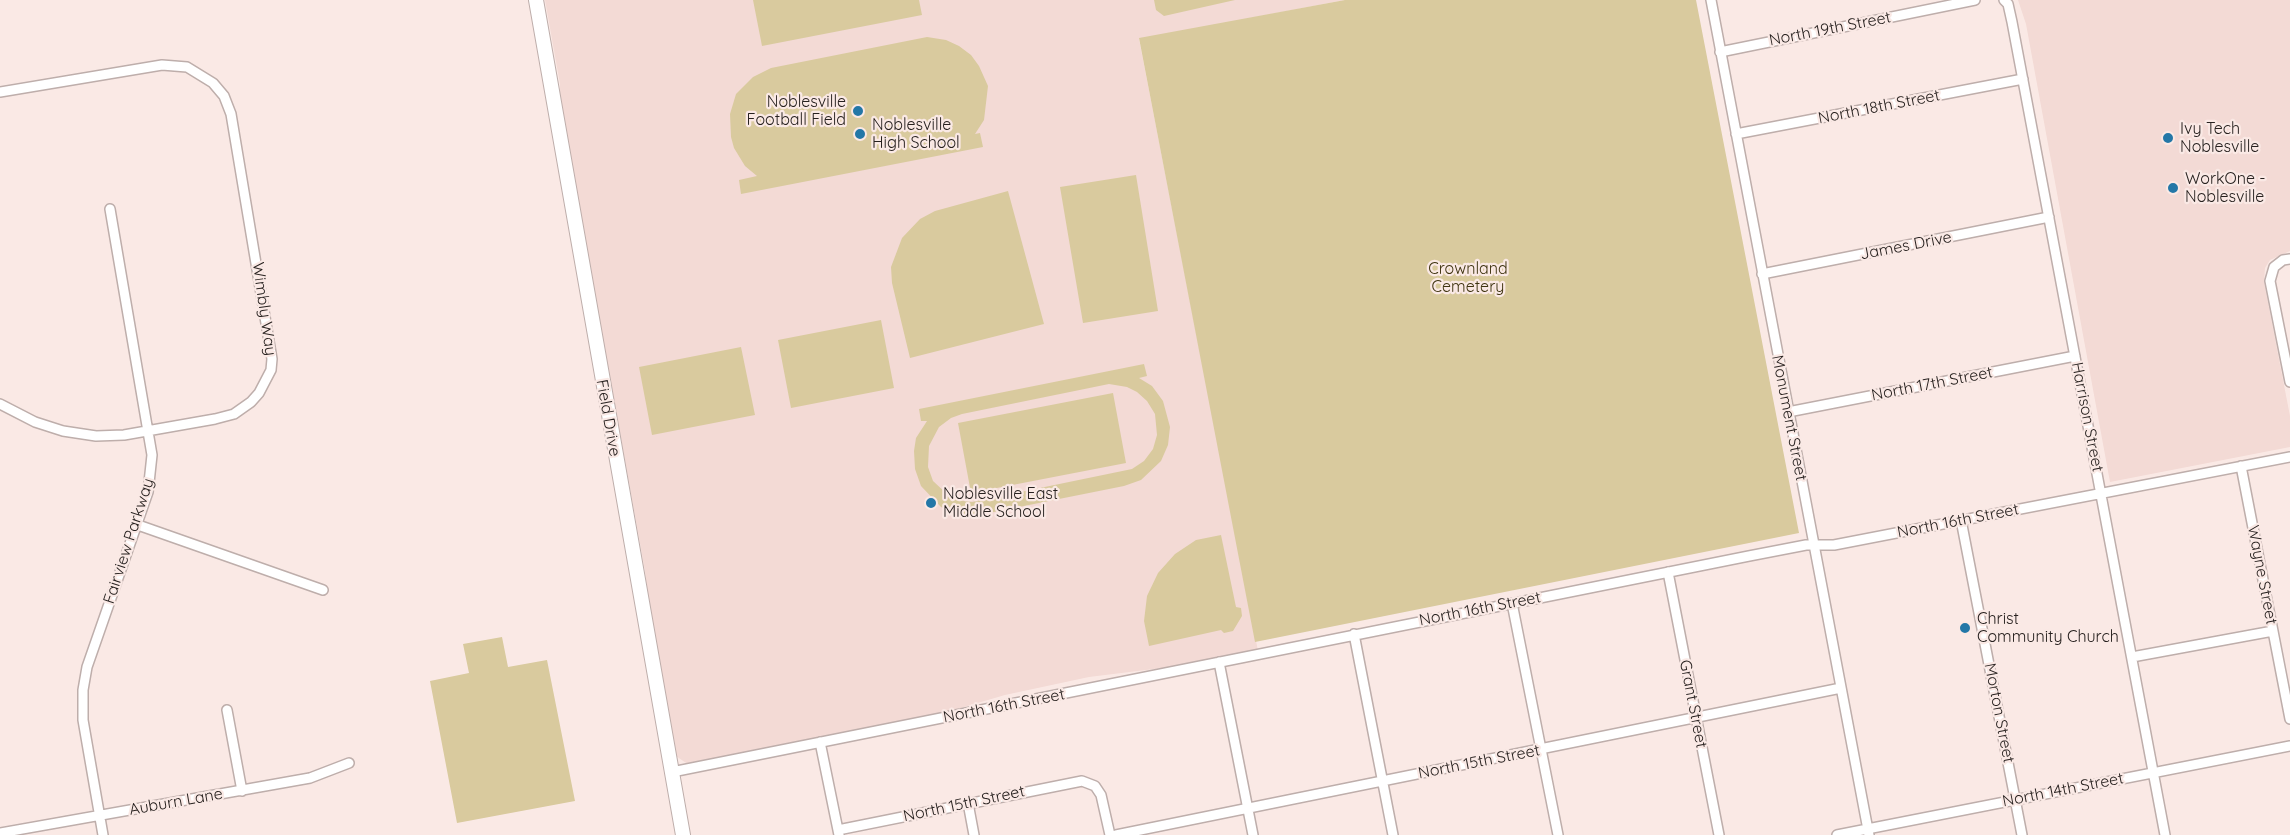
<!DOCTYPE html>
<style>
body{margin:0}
canvas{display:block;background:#fae9e5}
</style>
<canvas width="2290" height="835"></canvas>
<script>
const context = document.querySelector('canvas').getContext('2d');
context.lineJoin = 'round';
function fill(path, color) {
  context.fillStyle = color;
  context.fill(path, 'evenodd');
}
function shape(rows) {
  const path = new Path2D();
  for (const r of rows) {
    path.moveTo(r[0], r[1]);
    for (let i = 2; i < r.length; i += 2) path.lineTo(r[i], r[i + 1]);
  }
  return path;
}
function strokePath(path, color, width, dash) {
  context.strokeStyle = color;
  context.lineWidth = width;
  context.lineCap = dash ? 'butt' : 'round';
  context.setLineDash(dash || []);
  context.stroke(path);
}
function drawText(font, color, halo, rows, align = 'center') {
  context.font = font + ' Quicksand,sans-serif';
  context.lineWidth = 4.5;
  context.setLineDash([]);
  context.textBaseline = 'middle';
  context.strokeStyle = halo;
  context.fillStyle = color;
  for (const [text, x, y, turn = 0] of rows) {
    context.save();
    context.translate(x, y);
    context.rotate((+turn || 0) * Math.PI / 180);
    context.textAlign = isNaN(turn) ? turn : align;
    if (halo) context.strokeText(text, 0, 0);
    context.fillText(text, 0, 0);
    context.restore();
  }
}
const built = shape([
 [545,0,1345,0,1139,39,1258,651,1170,667,1089,677,1005,695,933,716,689,765,676,756,651,626,645,571,560,101,560,84],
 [2018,0,2290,0,2290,251,2270,260,2265,268,2264,282,2290,416,2290,447,2110,482,2026,24]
]);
const green = shape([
 [753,0,919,0,922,15,762,46],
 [1154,0,1235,0,1164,16,1156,10],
 [1345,0,1696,0,1799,533,1255,642,1139,38],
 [927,37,946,40,959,46,971,55,979,66,988,86,984,120,975,134,980,133,983,147,741,194,739,180,757,176,745,166,734,148,731,137,730,114,736,94,753,77,771,68],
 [1136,175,1158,311,1083,323,1060,187],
 [1008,191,1044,324,910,358,892,283,891,267,902,238,920,219,935,211],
 [881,320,894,388,791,408,778,340],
 [741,347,755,415,652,435,639,367],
 [1144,364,1147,376,1139,378,1152,386,1163,401,1170,427,1168,445,1161,461,1141,480,1124,486,974,516,956,514,941,507,921,486,915,469,914,451,916,438,927,421,921,421,919,409],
 [1109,384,1127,387,1137,392,1147,401,1155,414,1157,435,1153,449,1144,461,1132,469,972,502,963,501,948,495,933,481,928,467,929,446,939,427,951,418,962,414],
 [1113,393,1126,463,971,493,958,423],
 [1221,535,1236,607,1241,608,1242,616,1233,631,1224,633,1221,630,1149,646,1144,621,1147,596,1158,573,1175,554,1196,540],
 [502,637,508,667,547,660,575,801,457,823,430,681,469,673,463,644]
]);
const street = shape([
 [1711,0,1869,835],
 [2004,0,2008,4,2012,22,2165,835],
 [1720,52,1975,0],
 [0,92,162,65,187,67,213,83,224,96,231,114,272,359,271,370,259,393,251,402,234,414,215,419,124,435,96,436,63,431,35,422,0,404],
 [1736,134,2023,79],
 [2290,259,2283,260,2274,267,2270,281,2290,382],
 [1762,274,2049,217],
 [1788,412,2075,356],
 [2241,466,2290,719],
 [1961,520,2022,835],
 [138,525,323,590],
 [1668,572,1719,835],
 [1512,603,1558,835],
 [1354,634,1393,835],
 [2132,657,2273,631],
 [1219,662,1253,835],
 [227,710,242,791],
 [820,742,839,835],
 [672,772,1749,556,1806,545,1834,545,2290,457],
 [968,803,974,835],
 [838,830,1082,781,1095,786,1101,795,1110,835],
 [0,833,310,778,349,763],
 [103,835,83,720,83,690,87,667,148,492,152,455,110,209],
 [1116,835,1841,688],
 [1837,835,2290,746]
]);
const secondary = shape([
 [536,0,683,835]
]);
const markers = [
 [858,111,6,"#2377a7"],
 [860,134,6,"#2377a7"],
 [2168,138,6,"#2377a7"],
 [2173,188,6,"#2377a7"],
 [931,503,6,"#2377a7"],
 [1965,628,6,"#2377a7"]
];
const streetNames = [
 ["North 19th Street",1830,29,-11],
 ["North 18th Street",1879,107,-11],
 ["James Drive",1906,246,-11],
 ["Wimbly Way",264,309,82],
 ["North 17th Street",1932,384,-11],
 ["Harrison Street",2087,417,79],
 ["Field Drive",608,418,80],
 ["Monument Street",1789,418,79],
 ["North 16th Street",1958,521,-11],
 ["Fairview Parkway",129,541,-72],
 ["Wayne Street",2262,575,79],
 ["North 16th Street",1480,609,-11],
 ["Grant Street",1693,704,79],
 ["North 16th Street",1004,706,-11],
 ["Morton Street",1999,713,79],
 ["North 15th Street",1479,762,-11],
 ["North 14th Street",2063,790,-11],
 ["Auburn Lane",176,802,-10],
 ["North 15th Street",964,804,-12]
];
const poiNames = [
 ["Noblesville",846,102,"right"],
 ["Football Field",846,120,"right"],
 ["Noblesville",872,125],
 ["High School",872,143],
 ["Ivy Tech",2180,129],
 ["Noblesville",2180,147],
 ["WorkOne -",2185,179],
 ["Noblesville",2185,197],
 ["Noblesville East",943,494],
 ["Middle School",943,512],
 ["Christ",1977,619],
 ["Community Church",1977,637]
];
const parkNames = [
 ["Crownland",1468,269],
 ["Cemetery",1468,287]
];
fill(built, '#f3dad5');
fill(green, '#d9ca9e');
strokePath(street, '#beaeab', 12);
strokePath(secondary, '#beaeab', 16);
strokePath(street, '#fff', 9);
strokePath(secondary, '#fff', 14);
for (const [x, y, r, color] of markers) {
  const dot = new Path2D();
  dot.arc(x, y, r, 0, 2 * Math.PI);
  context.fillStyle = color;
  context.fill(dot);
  strokePath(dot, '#fae9e5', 2);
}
drawText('16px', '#27211f', '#fae9e5', streetNames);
drawText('16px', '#27211f', '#fae9e5', poiNames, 'left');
drawText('16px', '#3e330f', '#fae9e5', parkNames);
</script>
